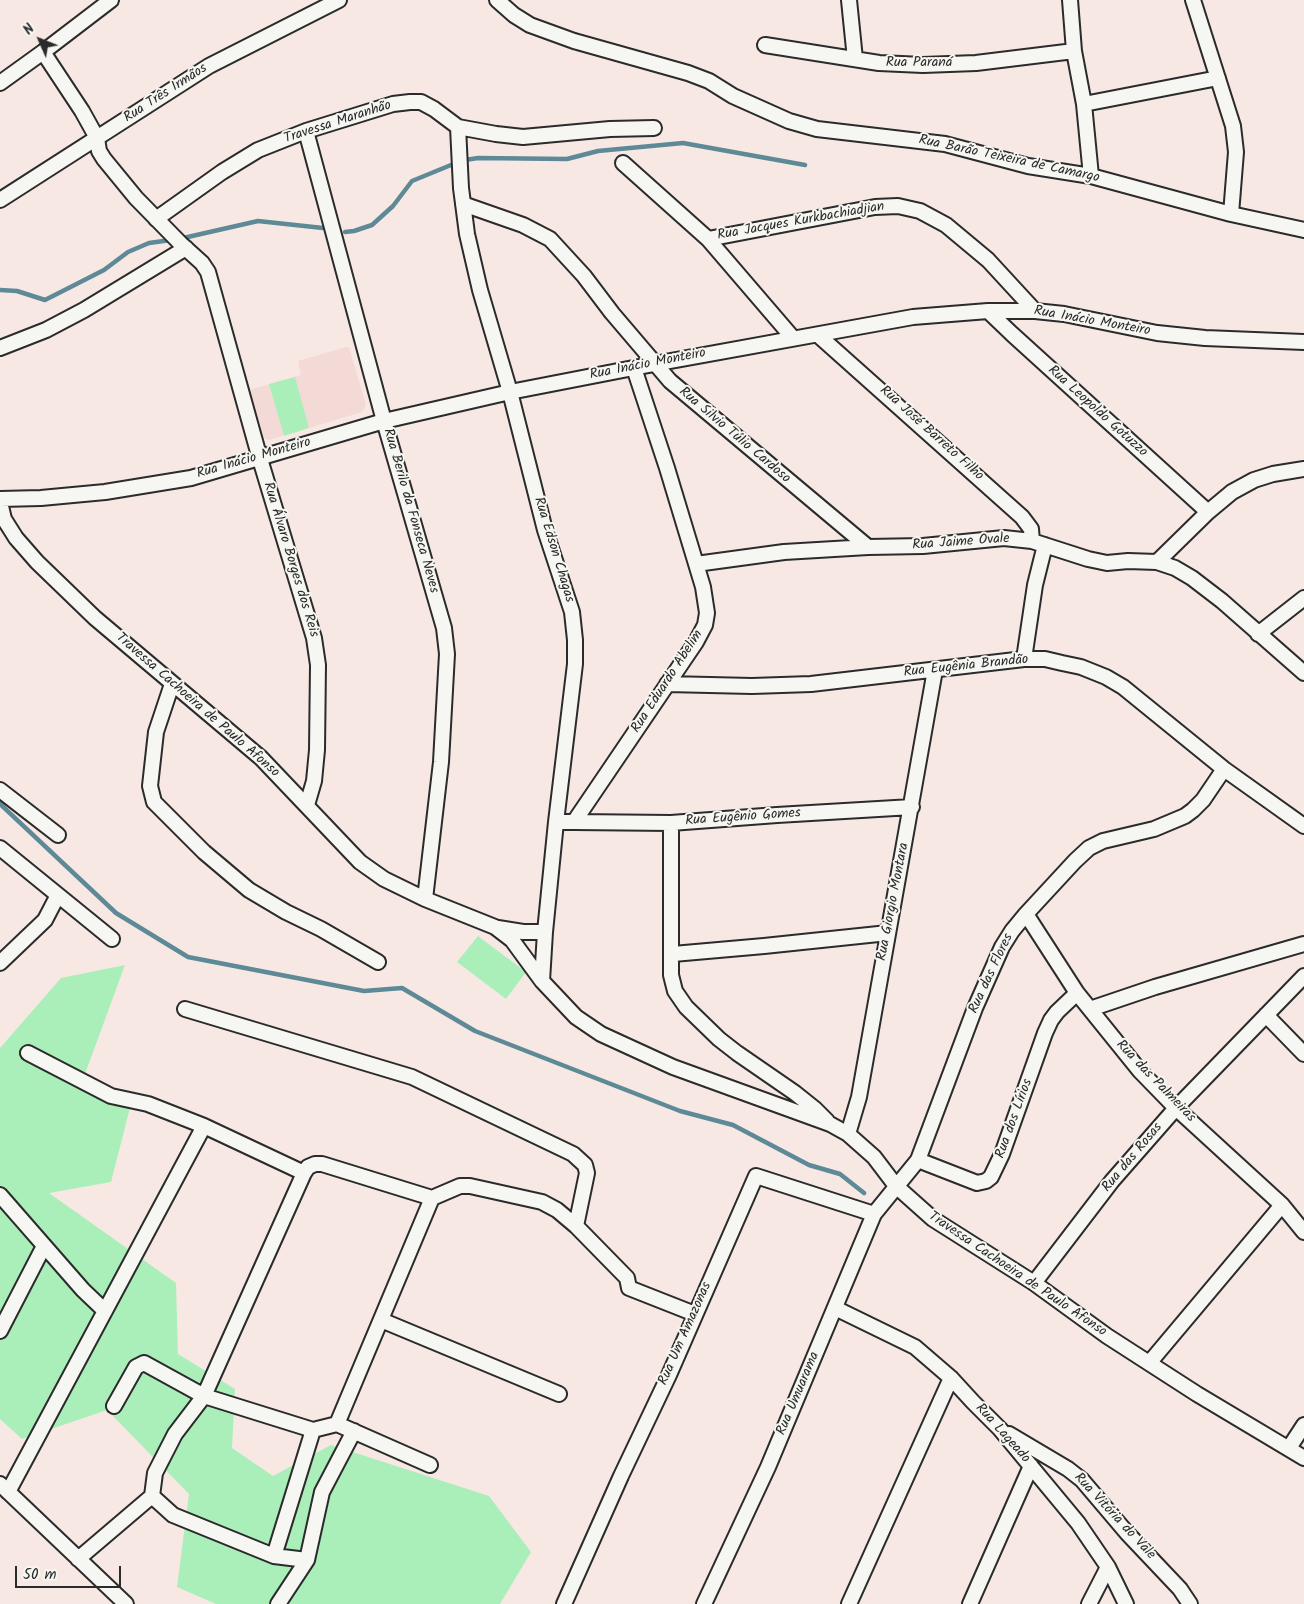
<!DOCTYPE html>
<meta charset="utf-8">
<style>
body{margin:0}
#map{position:relative;width:1304px;height:1604px;overflow:hidden;background:#f7e8e4;font-family:Kalam,sans-serif}
canvas{display:block}
.north{position:absolute;left:15px;top:15px;width:50px;height:50px;-webkit-text-stroke:4px #f6f6f2;paint-order:stroke;rotate:314deg;font-size:14px;font-weight:700;line-height:20px;text-align:center;color:#2b2b2b}
.north::after{content:'';display:block;margin:auto;width:18px;height:22px;background:#2b2b2b;clip-path:polygon(50% 0,100% 100%,50% 72%,0 100%)}
.scale{position:absolute;left:15px;top:1566px;width:106px;height:22px;box-sizing:border-box;border:2px solid #2b2b2b;border-top:0;padding-left:6px;font-size:15px;line-height:18px;white-space:nowrap;color:#2b2b2b;-webkit-text-stroke:4px #f6f6f2;paint-order:stroke}
</style>
<div id="map">
<canvas width="1304" height="1604"></canvas>
<div class="north">N</div>
<div class="scale">50 m</div>
</div>
<script>
const context = document.querySelector('canvas').getContext('2d');
context.lineJoin = 'round';
function fill(path, color) {
  context.fillStyle = color;
  context.fill(path, 'evenodd');
}
function shape(rows) {
  const path = new Path2D();
  for (const r of rows) {
    path.moveTo(r[0], r[1]);
    for (let i = 2; i < r.length; i += 2) path.lineTo(r[i], r[i + 1]);
  }
  return path;
}
function strokePath(path, color, width, dash) {
  context.strokeStyle = color;
  context.lineWidth = width;
  context.lineCap = dash ? 'butt' : 'round';
  context.setLineDash(dash || []);
  context.stroke(path);
}
function drawText(font, color, halo, rows, align = 'center') {
  context.font = font + ' Kalam,sans-serif';
  context.lineWidth = 4;
  context.setLineDash([]);
  context.textBaseline = 'middle';
  context.strokeStyle = halo;
  context.fillStyle = color;
  for (const [text, x, y, turn = 0] of rows) {
    context.save();
    context.translate(x, y);
    context.rotate((+turn || 0) * Math.PI / 180);
    context.textAlign = isNaN(turn) ? turn : align;
    if (halo) context.strokeText(text, 0, 0);
    context.fillText(text, 0, 0);
    context.restore();
  }
}
const built = shape([
 [346,347,349,347,366,405,362,412,269,440,263,438,249,390,301,375,298,361]
]);
const green = shape([
 [295,377,309,428,284,436,269,384],
 [478,936,526,972,506,999,457,962],
 [125,965,82,1082,134,1092,111,1182,49,1193,176,1283,178,1354,235,1389,232,1448,273,1476,331,1445,489,1496,531,1552,500,1604,216,1604,177,1587,189,1494,107,1410,22,1439,0,1419,0,1048,61,978]
]);
const stream = shape([
 [465,160,478,158,567,159,598,151,683,143,805,165],
 [345,232,354,231,372,225,393,206,412,181,451,165],
 [179,239,258,221,323,228],
 [0,290,17,291,45,300,104,270,128,252,149,243,171,240],
 [0,804,116,913,188,957,364,991,402,988,475,1031,680,1111,733,1125,809,1165,840,1174,864,1193]
]);
const minor = shape([
 [497,0,514,15,530,25,574,41,688,73,709,81,733,96,789,121,817,129,945,144,1028,166,1091,176,1231,214,1304,230],
 [849,0,855,59],
 [1070,0,1074,51,1084,104,1091,176],
 [1193,0,1233,126,1236,152,1231,214],
 [765,45,879,63,923,65,976,63,1074,51],
 [43,52,82,111,97,138,99,151,104,159,136,198,181,244,202,263,208,272,260,459,314,638,318,665,317,750,314,781,307,805],
 [0,83,43,52,111,0],
 [1084,104,1218,78],
 [458,127,461,188,467,234,480,290,510,392,545,530,572,612,575,640,575,664,556,822,545,932,542,981],
 [306,131,384,421,444,628,447,654,441,762,425,899],
 [623,163,708,239,793,338],
 [0,200,209,66,339,0],
 [463,204,523,225,550,239,584,276,612,313,670,381,868,547],
 [156,219,222,172,258,150,306,131,393,104,410,102,421,102,434,109,458,127,496,134,523,137,610,129,654,128],
 [708,239,875,207,898,206,920,211,946,225,988,260,1035,311],
 [988,311,1012,334,1208,512],
 [818,335,1022,517,1031,529,1032,541],
 [0,348,46,330,84,310,186,248],
 [0,499,41,498,105,492,191,478,384,421,510,392,654,364,913,317,988,311,1035,311,1064,314,1157,333,1205,338,1304,342],
 [0,502,4,519,16,538,37,562,95,618,261,758,360,862,384,879,425,899,495,927,512,940,542,981,576,1017,601,1034,673,1067,830,1124,848,1134,874,1157,896,1186,933,1219,1034,1283,1107,1336,1197,1394,1304,1458],
 [1157,562,1208,512,1232,492,1254,480,1273,474,1304,469],
 [696,564,784,552,868,547,923,546,1004,538,1032,541,1088,559,1107,563,1128,561,1157,562,1175,568,1192,578,1222,601,1304,673],
 [1258,634,1304,598],
 [1024,659,1035,585,1045,545],
 [172,684,156,732,150,786,154,802,204,852,249,890,286,912,321,929,378,962],
 [667,684,752,686,811,684,1024,659,1045,659,1062,663,1081,667,1106,677,1123,687,1224,769,1304,826],
 [0,790,58,835],
 [556,822,574,822,696,642,705,625,707,613,703,587,667,468,634,368],
 [574,822,671,823,777,815,912,807],
 [671,823,671,975,675,991,686,1007,719,1039,737,1053,795,1093,815,1109,827,1121],
 [0,848,112,939],
 [1026,914,1077,993,1140,1071,1176,1108,1282,1205,1304,1232],
 [498,928,523,932,545,932],
 [673,954,764,946,888,933],
 [0,963,45,920,58,895],
 [185,1009,412,1077,573,1154,585,1165,587,1173,576,1226],
 [1090,1009,1155,987,1304,944],
 [1266,1015,1304,1054],
 [28,1053,111,1096,148,1104,204,1126],
 [848,1134,859,1097,935,670],
 [918,1160,977,1183,986,1181,991,1177,1002,1154,1045,1033,1051,1020,1057,1012,1077,993],
 [0,1195,83,1290,105,1311],
 [1034,1283,1112,1181,1176,1108,1304,976],
 [835,1308,915,1347,951,1378,973,1402,1000,1429,1078,1523,1108,1567,1126,1604],
 [381,1320,559,1394],
 [0,1331,44,1246],
 [1150,1362,1282,1205],
 [114,1406,136,1367,144,1363,204,1396,175,1434,155,1473,152,1496],
 [337,1424,432,1198],
 [1009,1434,1068,1469,1082,1480,1127,1533,1180,1589,1190,1604],
 [1289,1448,1304,1425],
 [430,1465,337,1424,313,1430,204,1396,304,1173,308,1167,315,1164,322,1164,432,1198,460,1186,470,1186,542,1202,557,1210,576,1226,627,1278,629,1288,695,1314],
 [0,1484,126,1604],
 [8,1492,204,1126,304,1173],
 [274,1556,313,1430],
 [78,1559,152,1496,173,1515,274,1556,307,1560],
 [278,1604,307,1560,322,1492,354,1431],
 [564,1604,621,1476,669,1375,756,1176,874,1214],
 [704,1604,768,1467,874,1214,918,1160,975,1008,1002,947,1012,931,1026,914,1075,861,1089,848,1103,841,1154,829,1185,816,1193,810,1203,800,1224,769],
 [849,1604,951,1378],
 [970,1604,1031,1466],
 [1089,1604,1108,1567]
]);
const streetNames = [
 ["Rua Paraná",919,64],
 ["Rua Três Irmãos",166,94,-33],
 ["Travessa Maranhão",338,123,-18],
 ["Rua Barão Teixeira de Camargo",1009,160,12],
 ["Rua Jacques Kurkbachiadjian",801,222,-10],
 ["Rua Inácio Monteiro",1092,322,10],
 ["Rua Inácio Monteiro",648,365,-11],
 ["Rua Leopoldo Gotuzzo",1097,412,42],
 ["Rua José Barreto Filho",931,434,42],
 ["Rua Silvio Túlio Cardoso",734,436,40],
 ["Rua Inácio Monteiro",254,459,-16],
 ["Rua Berilo da Fonseca Neves",410,511,74],
 ["Rua Jaime Ovale",961,543,-4],
 ["Rua Edson Chagas",553,550,73],
 ["Rua Álvaro Borges dos Reis",290,560,73],
 ["Rua Eugênia Brandão",966,667,-6],
 ["Rua Eduardo Abelim",668,682,-57],
 ["Travessa Cachoeira de Paulo Afonso",197,706,41],
 ["Rua Eugênio Gomes",743,818,-4],
 ["Rua Giorgio Montara",894,902,-79],
 ["Rua das Flores",992,974,-65],
 ["Rua das Palmeiras",1155,1082,46],
 ["Rua dos Lírios",1015,1119,-70],
 ["Rua das Rosas",1133,1158,-50],
 ["Travessa Cachoeira de Paulo Afonso",1017,1275,34],
 ["Rua Um Amazonas",686,1334,-66],
 ["Rua Umuarama",799,1394,-67],
 ["Rua Lageado",1002,1434,48],
 ["Rua Vitória do Vale",1114,1517,47]
];
fill(built, '#f3dad6');
fill(green, '#aaefba');
strokePath(stream, '#5d8a96', 4.5);
strokePath(minor, '#2b2b2b', 18);
strokePath(minor, '#f6f6f2', 14);
drawText('14px', '#2b2b2b', '#f6f6f2', streetNames);
</script>
